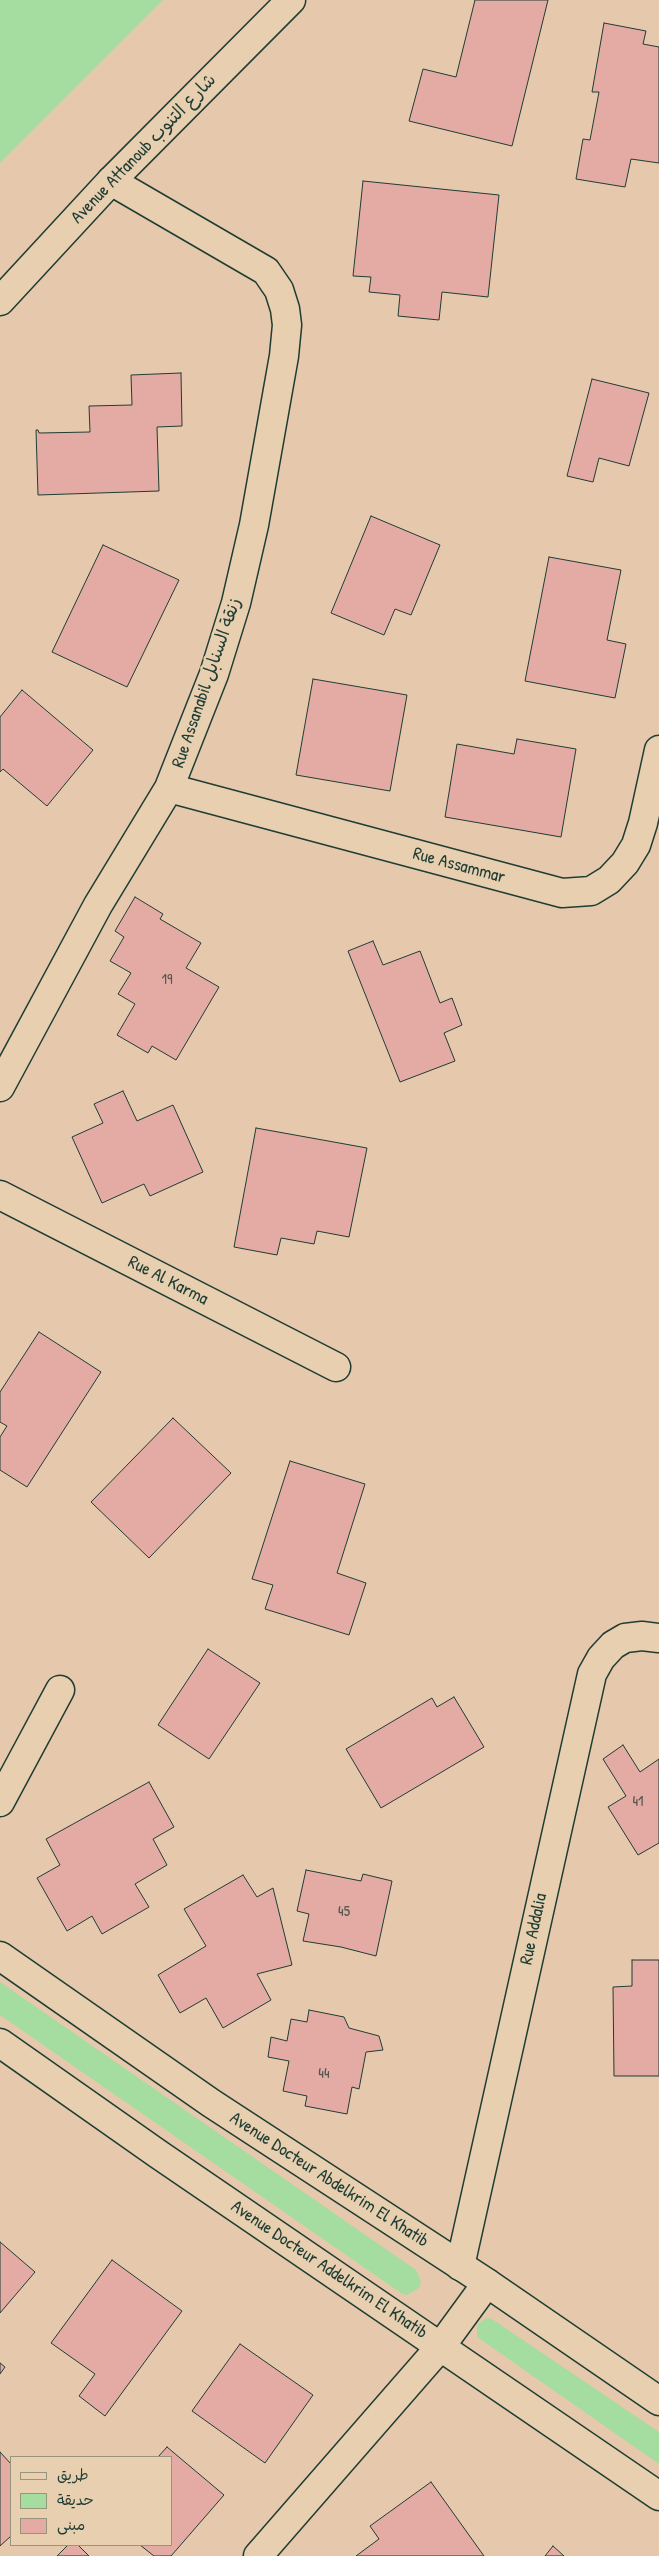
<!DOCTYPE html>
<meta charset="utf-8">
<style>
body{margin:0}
#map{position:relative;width:659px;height:2556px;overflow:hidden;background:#e6c8ad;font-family:"Patrick Hand","Playpen Sans Arabic",sans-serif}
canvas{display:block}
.legend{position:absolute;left:10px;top:2456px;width:162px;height:90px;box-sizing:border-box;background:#e7cfaf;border:1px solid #97957e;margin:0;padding:6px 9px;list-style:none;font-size:15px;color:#1f3d34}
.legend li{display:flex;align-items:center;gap:10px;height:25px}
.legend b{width:25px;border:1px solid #97957e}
</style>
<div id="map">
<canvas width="659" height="2556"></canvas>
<ul class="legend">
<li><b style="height:6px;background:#e7cfaf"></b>طريق</li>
<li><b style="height:14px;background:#a5dca0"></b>حديقة</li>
<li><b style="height:14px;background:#e4aaa4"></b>مبنى</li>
</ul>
</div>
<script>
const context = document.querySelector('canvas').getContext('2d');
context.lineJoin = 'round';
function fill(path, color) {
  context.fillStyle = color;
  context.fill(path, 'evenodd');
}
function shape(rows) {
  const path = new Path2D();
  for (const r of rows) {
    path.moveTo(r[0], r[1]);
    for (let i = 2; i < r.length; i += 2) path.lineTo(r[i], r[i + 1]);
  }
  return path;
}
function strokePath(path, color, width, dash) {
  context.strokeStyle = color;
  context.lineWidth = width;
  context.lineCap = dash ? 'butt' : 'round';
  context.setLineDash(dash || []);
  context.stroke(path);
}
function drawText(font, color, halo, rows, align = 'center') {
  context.font = font + ' "Patrick Hand","Playpen Sans Arabic",sans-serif';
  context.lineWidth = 5;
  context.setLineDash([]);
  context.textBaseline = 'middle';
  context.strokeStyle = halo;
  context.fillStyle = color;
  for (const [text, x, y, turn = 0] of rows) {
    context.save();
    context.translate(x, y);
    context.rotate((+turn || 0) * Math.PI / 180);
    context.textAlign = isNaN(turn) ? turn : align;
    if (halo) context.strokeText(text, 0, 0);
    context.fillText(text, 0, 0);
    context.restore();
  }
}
const green = shape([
 [0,0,163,0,0,163],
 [0,1982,416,2270,421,2282,419,2288,407,2295,401,2293,0,2015],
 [486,2318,492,2319,659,2432,659,2464,480,2339,477,2336,477,2325]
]);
const building = shape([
 [475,0,548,0,512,146,409,121,423,69,456,77,475,0],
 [604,23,646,31,643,44,659,47,659,163,631,159,625,187,576,179,583,139,590,140,599,92,592,92,604,23],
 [363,181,499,195,488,297,442,292,439,320,398,316,400,295,369,292,371,277,353,276,363,181],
 [181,373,182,426,157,427,159,491,38,495,36,430,38,430,39,433,90,432,89,406,132,405,131,375,181,373],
 [592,379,649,393,629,466,599,458,593,482,567,476,592,379],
 [371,516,440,545,411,615,395,609,384,635,331,613,371,516],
 [103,545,179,580,127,687,52,652,103,545],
 [549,557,621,570,607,640,626,644,615,698,525,681,549,557],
 [313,679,407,695,390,791,296,775,313,679],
 [22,690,93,750,47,806,3,769,0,772,0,717,22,690],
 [517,739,576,749,561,837,445,817,457,744,514,754,517,739],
 [135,897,163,914,160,919,201,943,186,968,219,987,176,1060,152,1046,148,1053,117,1035,135,1004,118,994,131,973,110,961,124,937,115,931,135,897],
 [373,941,383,965,420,951,440,1003,452,998,462,1025,444,1033,455,1061,400,1082,348,951,373,941],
 [123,1091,137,1121,173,1105,203,1172,150,1196,144,1184,102,1203,72,1137,103,1123,94,1104,123,1091],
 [256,1128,367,1148,349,1237,317,1231,314,1244,281,1238,277,1255,234,1247,256,1128],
 [39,1332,101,1372,27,1487,0,1470,0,1437,7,1426,0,1422,0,1392,39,1332],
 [173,1418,231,1473,149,1558,91,1502,173,1418],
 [290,1461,365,1484,337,1573,366,1583,349,1635,265,1609,273,1585,252,1579,290,1461],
 [208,1649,260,1683,209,1759,158,1725,208,1649],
 [454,1697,484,1747,381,1808,346,1749,432,1698,437,1707,454,1697],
 [623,1745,640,1772,659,1759,659,1843,638,1855,608,1807,626,1796,603,1759,623,1745],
 [149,1782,174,1827,153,1839,167,1865,135,1884,149,1907,102,1934,92,1916,67,1931,37,1878,60,1865,46,1839,149,1782],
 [306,1870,361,1881,363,1874,392,1881,376,1956,341,1947,303,1941,309,1914,297,1911,306,1870],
 [243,1875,257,1897,273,1888,292,1965,257,1974,271,2000,223,2028,206,1998,180,2013,158,1975,206,1946,184,1909,243,1875],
 [632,1960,659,1960,659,2076,614,2076,613,1987,632,1986,632,1960],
 [309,2010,344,2017,349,2028,379,2036,383,2050,366,2052,359,2089,352,2087,347,2114,305,2106,307,2096,283,2091,289,2061,268,2057,271,2037,287,2041,291,2019,307,2022,309,2010],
 [0,2242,35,2272,0,2313,0,2242],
 [112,2260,182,2311,105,2416,79,2396,95,2374,51,2343,112,2260],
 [240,2344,313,2395,265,2463,192,2411,240,2344],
 [0,2363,5,2367,0,2374,0,2363],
 [167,2447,224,2495,171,2556,154,2556,140,2545,171,2545,171,2457,158,2457,167,2447],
 [0,2452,11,2464,11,2536,0,2546,0,2452],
 [431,2482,484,2556,356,2556,379,2539,370,2526,431,2482],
 [68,2545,78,2545,89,2556,57,2556,68,2545],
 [553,2546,564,2556,545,2556,553,2546]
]);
const street = shape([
 [169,788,562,893,591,891,609,880,625,863,636,845,643,823,659,750],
 [0,1087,98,905,169,788,214,674,236,603,254,525,284,356,287,325,285,309,279,290,266,271,111,181],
 [0,1195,336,1367],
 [0,1802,60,1690],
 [460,2266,592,1674,601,1658,613,1645,625,1638,642,1636,659,1638],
 [258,2556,441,2346,487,2283]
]);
const secondary = shape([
 [0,301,111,181,291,0],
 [0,1956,211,2103,487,2283,659,2401],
 [0,2043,158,2154,659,2496]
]);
const numberNames = [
 ["19",167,980],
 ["41",638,1802],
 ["45",344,1912],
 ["44",324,2074]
];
const streetNames = [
 ["Avenue Attanoub شارع التنوب",144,149,-46],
 ["Rue Assanabil زنقة السنابل",207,683,-71],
 ["Rue Assammar",459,866,15],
 ["Rue Al Karma",168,1281,27],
 ["Rue Addalia",534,1929,-78],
 ["Avenue Docteur Abdelkrim El Khatib",329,2180,33],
 ["Avenue Docteur Addelkrim El Khatib",329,2270,34]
];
fill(green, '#a5dca0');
fill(building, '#e4aaa4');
strokePath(building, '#1f3d34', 1);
strokePath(street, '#1f3d34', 31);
strokePath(secondary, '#1f3d34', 31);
strokePath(street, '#e7cfaf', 28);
strokePath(secondary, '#e7cfaf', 28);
drawText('15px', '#505850', null, numberNames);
drawText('18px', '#1f3d34', '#e7cfaf', streetNames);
</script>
